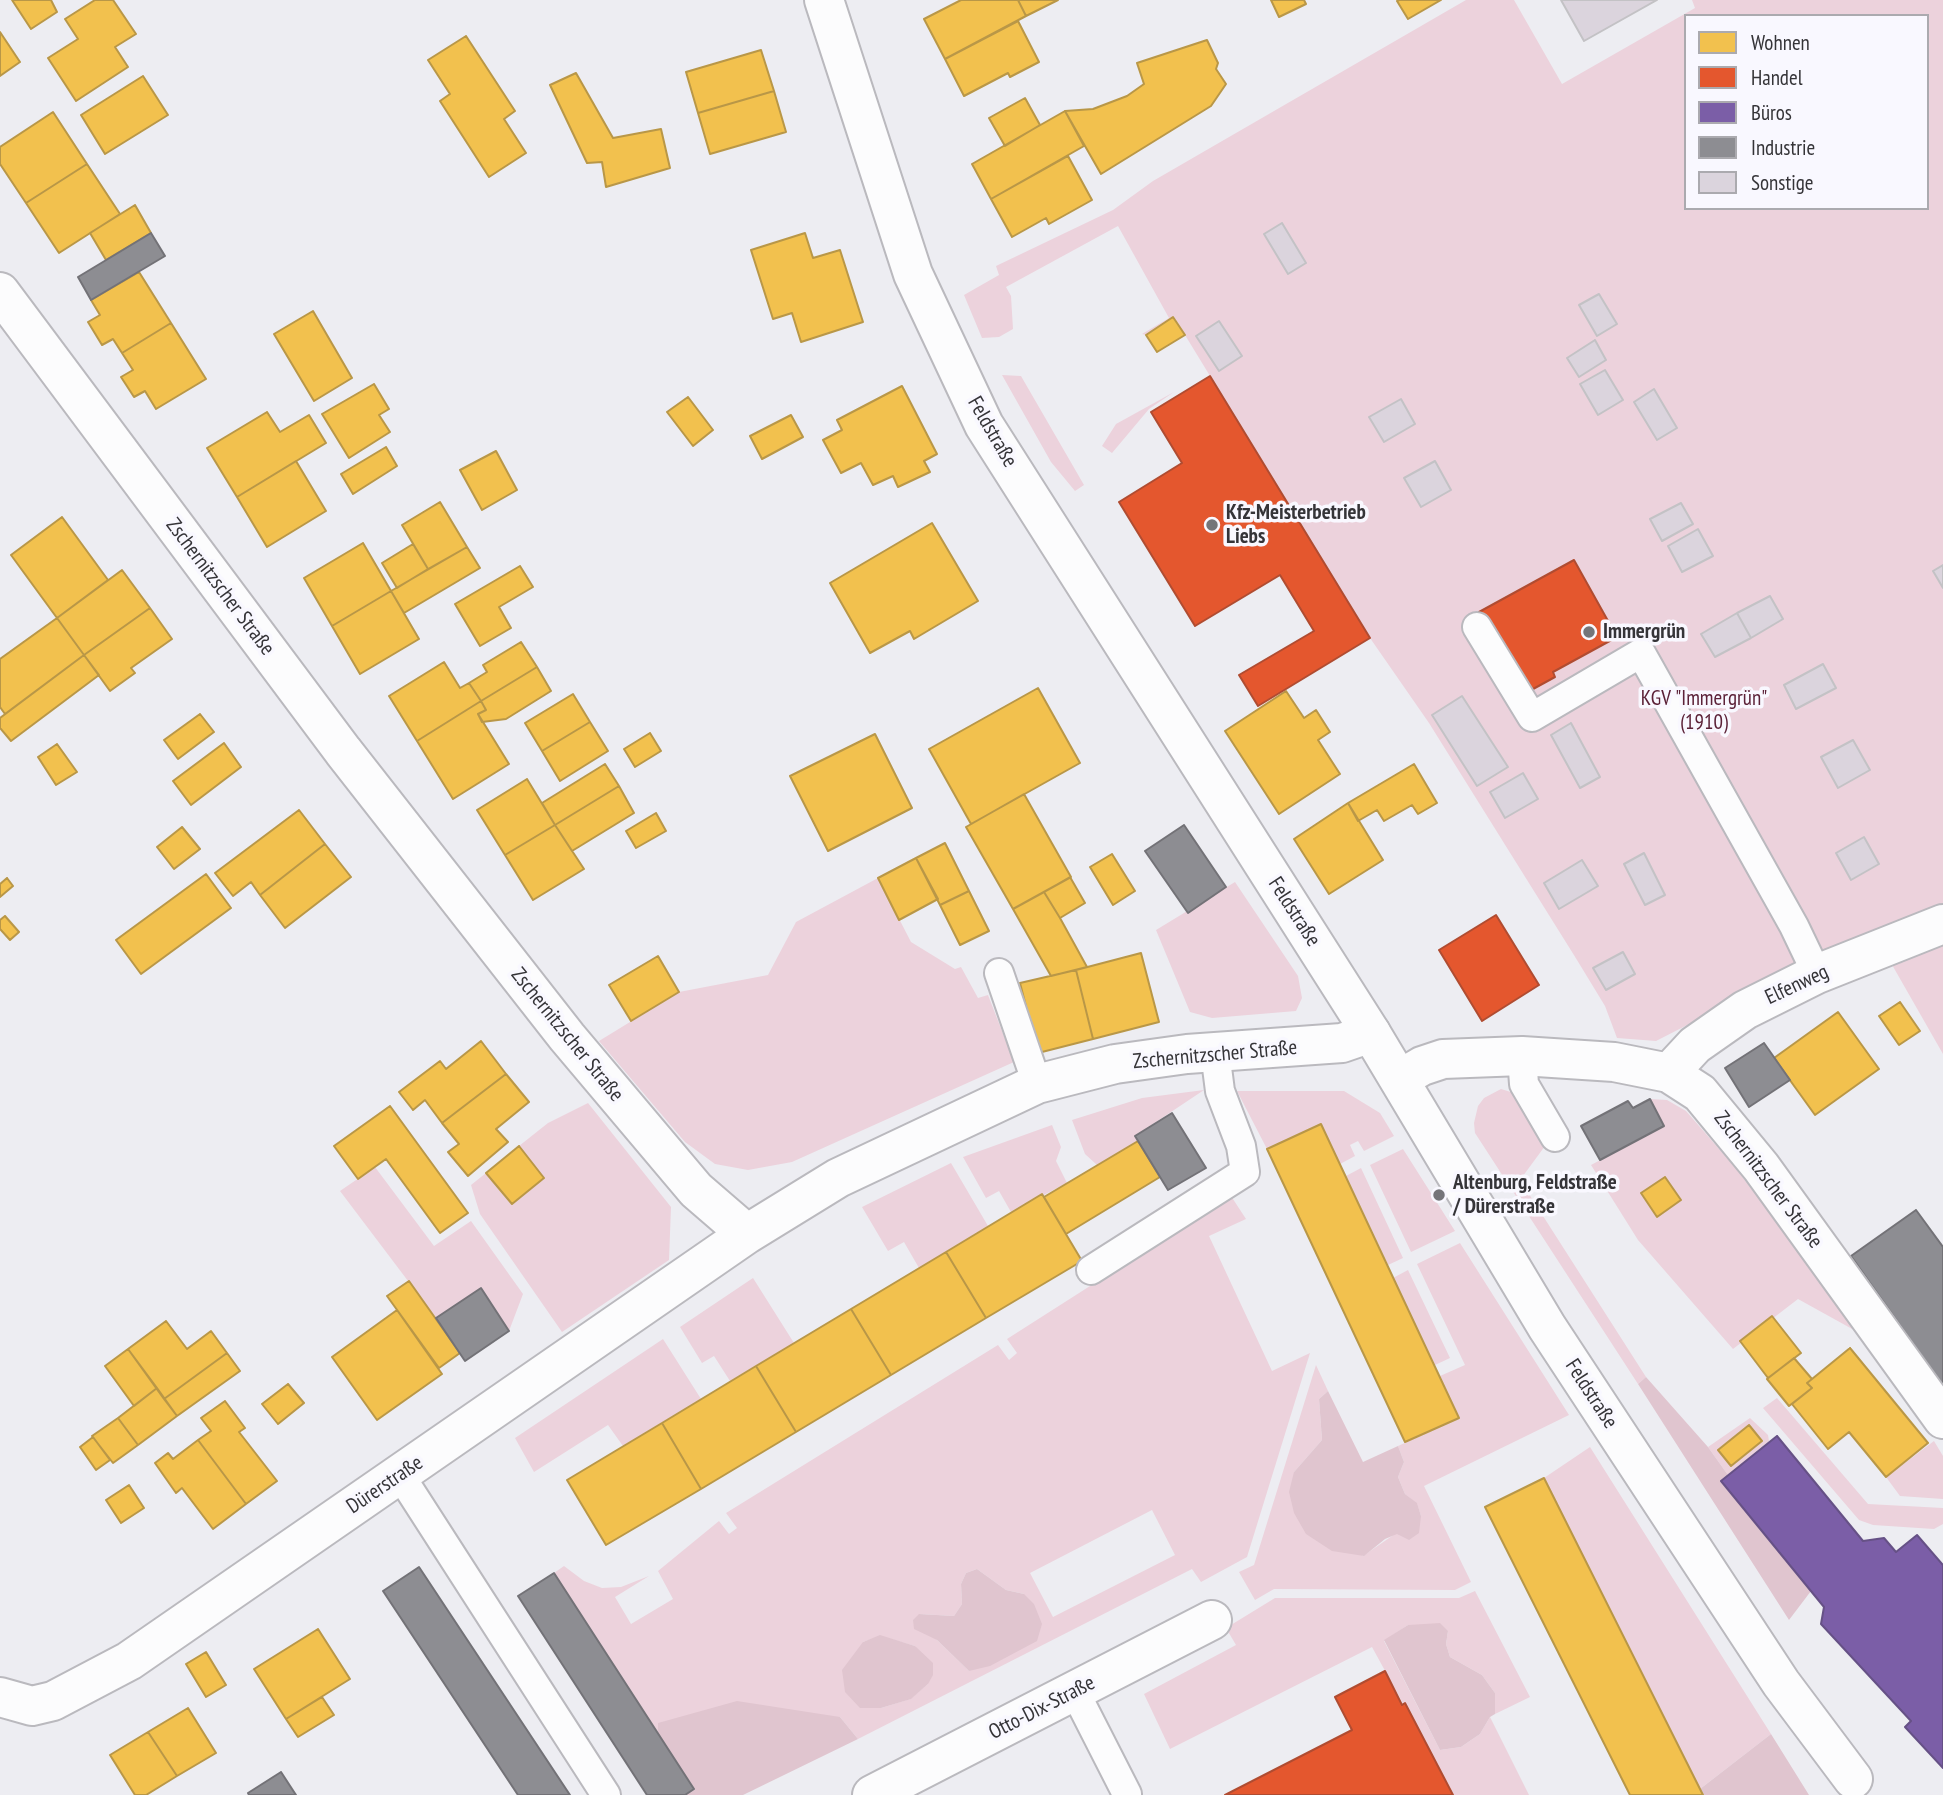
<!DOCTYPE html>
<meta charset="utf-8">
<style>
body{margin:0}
#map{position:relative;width:1943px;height:1795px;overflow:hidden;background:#ededf2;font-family:"PT Sans Narrow",sans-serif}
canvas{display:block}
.legend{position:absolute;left:1684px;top:14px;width:245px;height:196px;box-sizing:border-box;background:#f9f8ff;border:2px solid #abaaaf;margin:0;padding:9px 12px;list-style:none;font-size:21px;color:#353438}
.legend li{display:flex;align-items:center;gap:14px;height:35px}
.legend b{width:35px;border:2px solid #abaaaf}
</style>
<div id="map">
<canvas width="1943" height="1795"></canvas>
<ul class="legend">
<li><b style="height:19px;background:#f2c14e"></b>Wohnen</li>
<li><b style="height:19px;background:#e4572e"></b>Handel</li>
<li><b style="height:19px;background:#7b5ea7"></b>Büros</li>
<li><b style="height:19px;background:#8d8d92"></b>Industrie</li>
<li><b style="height:19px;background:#dbd4dd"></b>Sonstige</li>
</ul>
</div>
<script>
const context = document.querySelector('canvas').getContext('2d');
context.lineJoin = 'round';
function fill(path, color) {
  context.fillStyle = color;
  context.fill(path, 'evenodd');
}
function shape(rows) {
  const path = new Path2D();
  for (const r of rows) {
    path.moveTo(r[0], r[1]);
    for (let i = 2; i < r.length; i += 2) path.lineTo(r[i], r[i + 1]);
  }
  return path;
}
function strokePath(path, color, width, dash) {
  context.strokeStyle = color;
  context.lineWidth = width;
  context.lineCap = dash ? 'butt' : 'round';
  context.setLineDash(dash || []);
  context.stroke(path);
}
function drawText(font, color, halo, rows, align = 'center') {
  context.font = font + ' "PT Sans Narrow",sans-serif';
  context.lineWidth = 7;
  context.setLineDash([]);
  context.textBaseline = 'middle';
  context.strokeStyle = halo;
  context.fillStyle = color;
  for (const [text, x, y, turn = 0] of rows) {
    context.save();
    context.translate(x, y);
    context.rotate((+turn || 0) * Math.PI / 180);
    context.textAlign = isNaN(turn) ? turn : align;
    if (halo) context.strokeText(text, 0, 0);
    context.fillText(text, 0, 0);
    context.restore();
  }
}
const green = shape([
 [1466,0,1514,0,1562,84,1695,8,1692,0,1943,0,1943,909,1830,952,1656,1041,1617,1038,1605,1006,1577,960,1429,723,1370,638,1174,317,1146,335,1142,334,1169,318,1118,226,1006,287,1011,296,1013,329,999,337,982,338,964,295,999,275,996,266,1113,210,1153,181],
 [1686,16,1927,16,1927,208,1686,208],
 [1002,375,1021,376,1084,485,1075,491,1051,462],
 [1174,392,1149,409,1112,453,1102,446,1116,424],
 [878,878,911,942,955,969,961,967,978,998,988,995,1014,1062,792,1162,748,1170,715,1164,685,1142,599,1041,679,992,768,975,796,922],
 [1235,882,1298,976,1302,998,1296,1011,1212,1018,1190,1012,1156,930],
 [1943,941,1943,1054,1887,956],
 [1501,1089,1514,1093,1545,1146,1520,1180,1646,1377,1638,1384,1475,1133,1474,1123,1478,1106,1484,1098],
 [1204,1090,1135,1136,1138,1141,1097,1165,1085,1154,1072,1120,1142,1098],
 [1237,1091,1344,1091,1380,1113,1394,1136,1364,1151,1358,1141,1350,1145,1355,1156,1340,1164,1321,1124,1267,1149],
 [1650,1099,1667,1100,1686,1111,1734,1166,1863,1335,1798,1299,1733,1349,1638,1240,1591,1165,1664,1126],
 [588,1103,671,1207,669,1260,562,1332,480,1214,471,1185,486,1173,512,1204,544,1178,519,1146,548,1123],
 [1052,1125,1061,1147,1056,1161,1067,1183,1011,1212,999,1191,986,1198,963,1157],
 [1403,1149,1455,1231,1411,1252,1370,1165],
 [951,1163,988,1226,919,1268,904,1242,888,1251,862,1207],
 [375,1167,434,1246,471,1221,523,1294,509,1331,481,1288,436,1318,340,1191],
 [1361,1168,1403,1258,1388,1265,1346,1176],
 [1231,1196,1246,1219,1209,1236,1272,1371,1310,1353,1247,1557,1201,1582,1192,1569,858,1739,840,1717,658,1734,554,1573,564,1566,584,1581,602,1588,621,1587,649,1576,615,1597,631,1624,673,1599,658,1571,719,1521,729,1534,737,1528,726,1513,998,1345,1009,1360,1017,1353,1007,1339],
 [1152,1510,1175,1555,1053,1617,1030,1573],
 [977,1569,1006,1590,1024,1594,969,1671,937,1640,919,1614,954,1616,962,1604,961,1584,966,1573],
 [880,1636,915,1646,928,1684,910,1699,881,1708,863,1642],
 [1460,1243,1569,1415,1424,1486,1471,1582,1455,1590,1274,1589,1255,1600,1239,1572,1254,1565,1316,1365,1328,1391,1319,1399,1322,1440,1294,1472,1363,1556,1421,1516,1417,1504,1405,1494,1398,1477,1404,1462,1398,1446,1459,1418,1440,1376,1465,1365,1417,1264],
 [1408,1270,1450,1358,1435,1365,1393,1278],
 [753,1278,794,1343,730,1381,714,1356,702,1363,680,1327],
 [663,1339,701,1399,623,1446,608,1425,534,1472,515,1438],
 [1777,1398,1868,1504,1943,1508,1943,1524,1934,1529,1873,1525,1859,1520,1763,1408],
 [1750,1418,1768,1435,1769,1441,1728,1475,1708,1447],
 [1934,1441,1943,1456,1943,1499,1900,1496,1886,1477],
 [1590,1447,1771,1734,1700,1789,1544,1478],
 [1475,1591,1530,1697,1495,1714,1495,1693,1482,1675,1450,1657,1446,1644,1448,1631,1408,1625,1384,1641,1440,1750,1461,1747,1480,1734,1490,1717,1529,1795,1453,1795,1372,1647,1170,1749,1144,1694,1236,1645,1226,1628,1275,1598,1459,1598]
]);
const forest = shape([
 [1646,1377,1708,1447,1728,1475,1721,1482,1811,1591,1789,1620,1638,1384],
 [1328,1391,1363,1462,1398,1446,1404,1462,1398,1477,1405,1494,1417,1503,1421,1516,1419,1533,1409,1540,1397,1534,1385,1539,1364,1556,1332,1551,1306,1534,1294,1513,1289,1492,1294,1472,1322,1440,1319,1399],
 [977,1569,1006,1590,1024,1594,1034,1604,1042,1624,1037,1641,990,1666,969,1671,937,1640,914,1629,913,1620,919,1614,954,1616,962,1604,961,1584,966,1573],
 [1440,1623,1448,1631,1446,1644,1450,1657,1482,1675,1495,1693,1495,1714,1490,1717,1480,1734,1461,1747,1440,1750,1384,1640,1408,1625],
 [880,1635,915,1646,933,1663,933,1675,928,1684,911,1699,881,1708,860,1708,845,1692,842,1670,863,1642],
 [737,1701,840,1717,858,1739,743,1795,685,1795,694,1788,658,1734,658,1723],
 [1771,1734,1809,1795,1703,1795,1700,1789]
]);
const homes = shape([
 [12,0,51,0,57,12,31,29,12,0],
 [95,0,113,0,136,34,115,47,128,67,76,101,48,58,78,39,65,19,95,0],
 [961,0,1018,0,1026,16,945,59,924,19,961,0],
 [1018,0,1058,0,1026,16,1018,0],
 [1271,0,1304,0,1306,4,1279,17,1271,0],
 [1399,0,1441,0,1408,19,1397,1,1399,0],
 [1018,21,1039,62,1010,77,1008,73,964,96,945,59,1018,21],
 [0,32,20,62,0,76,0,32],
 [466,36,515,111,504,119,526,153,489,177,440,101,450,94,428,60,466,36],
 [1207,40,1218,63,1216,69,1226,84,1211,106,1101,174,1065,111,1093,109,1127,96,1144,84,1137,63,1207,40],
 [761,50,774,91,698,113,686,72,761,50],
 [576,73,613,138,661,129,670,168,606,187,602,162,587,163,550,85,576,73],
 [143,76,168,115,105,154,81,115,143,76],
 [774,91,786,132,710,154,698,113,774,91],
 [1025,98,1040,125,1005,146,989,118,1025,98],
 [1065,111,1084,146,991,199,972,164,1065,111],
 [53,112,87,164,26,203,0,164,0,147,53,112],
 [1068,156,1092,200,1049,224,1046,218,1012,237,991,199,1068,156],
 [87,164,120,214,59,253,26,203,87,164],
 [135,205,151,233,106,260,90,233,135,205],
 [805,233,813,258,840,250,863,322,801,342,792,313,773,319,751,250,805,233],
 [139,272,171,323,122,353,113,339,102,345,88,322,100,315,91,300,139,272],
 [313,311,352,378,314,401,274,334,313,311],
 [1173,317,1185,335,1157,352,1146,335,1173,317],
 [171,323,206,379,156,409,145,391,134,397,121,377,133,370,122,353,171,323],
 [374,384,389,409,379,415,390,432,349,458,322,414,374,384],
 [902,386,937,454,924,461,930,472,898,487,893,476,873,485,861,463,841,473,823,440,842,430,837,420,902,386],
 [688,397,713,430,693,446,667,412,688,397],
 [267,412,280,432,309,415,326,443,237,497,207,448,267,412],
 [791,415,803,437,762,459,750,436,791,415],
 [386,447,397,466,353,494,341,474,386,447],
 [496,451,517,490,482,510,460,470,496,451],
 [296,461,326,511,267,547,237,497,296,461],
 [440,502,467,547,428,569,402,525,440,502],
 [62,517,108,580,57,618,11,555,62,517],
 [932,523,978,601,914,639,910,631,870,653,830,583,932,523],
 [363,543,391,591,332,626,304,578,363,543],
 [413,544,428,569,397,588,382,563,413,544],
 [467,547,480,568,404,613,391,591,467,547],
 [520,566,533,587,499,607,511,628,480,646,455,604,520,566],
 [122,570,150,608,84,655,57,618,122,570],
 [391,591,419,639,360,674,332,626,391,591],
 [150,608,172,639,131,668,135,673,110,691,84,655,150,608],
 [57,618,84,655,5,714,0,707,0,659,57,618],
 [521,642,537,667,481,701,469,683,487,672,483,665,521,642],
 [84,655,99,675,11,741,0,728,0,718,84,655],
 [444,662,460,688,469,683,481,701,417,741,389,696,444,662],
 [537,667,551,691,506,719,482,722,478,714,486,710,481,701,537,667],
 [1038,688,1080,763,971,824,929,749,1038,688],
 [1286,691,1304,718,1316,710,1330,732,1318,740,1340,774,1279,814,1225,731,1286,691],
 [573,694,590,722,542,751,525,723,573,694],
 [481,701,486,710,478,714,509,764,453,799,417,741,481,701],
 [200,714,214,732,178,759,164,740,200,714],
 [590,722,608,751,560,781,542,751,590,722],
 [650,733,661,751,635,767,624,749,650,733],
 [875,734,912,808,828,851,790,776,875,734],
 [224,743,241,767,191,805,173,781,224,743],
 [57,744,77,772,56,785,38,757,57,744],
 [605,764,619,786,555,825,542,803,605,764],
 [1414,764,1437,803,1418,814,1412,805,1384,821,1377,810,1358,821,1348,803,1414,764],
 [527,779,555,825,505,855,477,810,527,779],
 [619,786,634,813,572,851,555,825,619,786],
 [1024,794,1071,877,1013,909,966,827,1024,794],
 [1348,803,1383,860,1329,894,1294,839,1348,803],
 [299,810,325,844,260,895,251,882,233,896,215,873,299,810],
 [656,813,666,831,636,848,626,831,656,813],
 [555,825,584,869,533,900,505,855,555,825],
 [182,827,200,849,174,869,157,847,182,827],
 [945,843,969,891,940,905,916,858,945,843],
 [325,844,351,877,285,928,260,895,325,844],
 [1112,854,1135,891,1113,905,1090,867,1112,854],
 [916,858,938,899,899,920,878,878,916,858],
 [206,874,231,908,141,974,116,940,206,874],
 [1070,877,1085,903,1060,918,1044,892,1070,877],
 [7,878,13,886,0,897,0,884,7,878],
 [969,891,989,931,960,945,940,905,969,891],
 [1044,892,1060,918,1087,967,1051,976,1013,909,1044,892],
 [5,916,19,932,10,940,0,929,0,920,5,916],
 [1141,953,1159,1022,1093,1039,1076,970,1141,953],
 [658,956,679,992,631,1021,609,985,658,956],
 [1076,970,1093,1039,1038,1053,1020,983,1076,970],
 [1900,1002,1920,1031,1899,1045,1879,1016,1900,1002],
 [1838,1012,1879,1069,1815,1115,1774,1058,1838,1012],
 [481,1041,506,1074,442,1123,425,1100,413,1110,399,1092,440,1061,446,1069,481,1041],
 [506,1074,529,1102,496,1129,508,1142,468,1176,448,1152,459,1144,442,1123,506,1074],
 [390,1106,468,1213,440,1233,386,1159,358,1179,334,1146,390,1106],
 [1321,1124,1459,1418,1405,1442,1267,1149,1321,1124],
 [1138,1141,1160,1177,1066,1234,1044,1197,1138,1141],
 [519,1146,544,1178,512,1204,486,1173,519,1146],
 [1665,1177,1681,1200,1657,1217,1641,1193,1665,1177],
 [1042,1194,1082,1261,986,1318,946,1252,1042,1194],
 [946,1252,986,1318,891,1375,851,1309,946,1252],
 [409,1281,460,1353,439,1368,387,1296,409,1281],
 [851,1309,891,1375,796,1432,756,1366,851,1309],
 [397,1310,442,1374,377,1420,332,1357,397,1310],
 [1772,1316,1801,1353,1768,1378,1740,1341,1772,1316],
 [166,1321,187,1349,211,1331,227,1353,164,1399,128,1349,166,1321],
 [1850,1348,1928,1443,1886,1477,1849,1432,1828,1449,1792,1404,1812,1388,1807,1383,1812,1379,1850,1348],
 [128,1349,157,1388,134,1406,105,1366,128,1349],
 [227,1353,240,1371,177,1416,164,1399,227,1353],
 [1794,1358,1812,1379,1807,1383,1812,1388,1789,1406,1767,1379,1794,1358],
 [756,1366,796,1432,701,1489,662,1423,756,1366],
 [288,1384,304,1403,278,1424,262,1404,288,1384],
 [157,1388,177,1416,138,1445,118,1418,157,1388],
 [225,1401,245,1428,239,1432,277,1481,246,1504,198,1440,211,1431,201,1418,225,1401],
 [118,1418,138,1445,113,1463,92,1436,118,1418],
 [662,1423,701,1489,606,1545,567,1480,662,1423],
 [1749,1425,1762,1441,1731,1466,1718,1450,1749,1425],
 [93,1437,110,1460,96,1470,80,1447,93,1437],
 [198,1440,246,1504,213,1529,182,1488,176,1493,155,1463,168,1453,173,1459,198,1440],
 [1544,1478,1700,1789,1703,1795,1630,1795,1485,1507,1544,1478],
 [129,1485,144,1508,121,1523,106,1500,129,1485],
 [318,1629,350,1679,286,1719,254,1669,318,1629],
 [206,1652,226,1685,206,1697,186,1664,206,1652],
 [322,1697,334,1715,298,1737,286,1719,322,1697],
 [188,1708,216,1753,177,1776,148,1732,188,1708],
 [148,1732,177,1776,146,1795,135,1795,110,1755,148,1732]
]);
const shops = shape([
 [1210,376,1370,638,1258,706,1239,675,1314,631,1280,575,1195,626,1119,502,1182,463,1151,412,1210,376],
 [1574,560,1617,637,1553,672,1555,677,1524,694,1479,612,1574,560],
 [1496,915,1539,985,1482,1021,1439,950,1496,915],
 [1385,1671,1402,1705,1405,1703,1453,1795,1225,1795,1352,1730,1335,1697,1385,1671]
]);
const offices = shape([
 [1777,1436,1863,1541,1884,1538,1896,1552,1917,1535,1943,1565,1943,1768,1905,1727,1911,1721,1821,1624,1824,1607,1721,1481,1777,1436]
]);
const industry = shape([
 [151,233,165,256,91,300,78,277,151,233],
 [1184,825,1226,887,1188,913,1145,851,1184,825],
 [1764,1043,1790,1080,1749,1107,1725,1068,1764,1043],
 [1650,1099,1664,1126,1600,1160,1581,1126,1628,1101,1633,1108,1650,1099],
 [1172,1113,1206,1168,1168,1190,1135,1136,1172,1113],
 [1916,1210,1943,1247,1943,1386,1851,1256,1916,1210],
 [481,1288,509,1331,465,1361,436,1318,481,1288],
 [419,1567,570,1795,518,1795,383,1591,419,1567],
 [554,1573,694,1789,685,1795,647,1795,518,1596,554,1573],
 [281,1772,296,1795,249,1795,248,1793,281,1772]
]);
const building = shape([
 [1561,0,1657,0,1584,41,1561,0],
 [1282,223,1306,263,1288,274,1264,234,1282,223],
 [1599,294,1617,324,1597,336,1579,305,1599,294],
 [1219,321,1242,356,1219,371,1196,336,1219,321],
 [1595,340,1606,360,1579,377,1567,358,1595,340],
 [1605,370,1623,400,1598,415,1580,384,1605,370],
 [1654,389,1677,428,1657,440,1634,402,1654,389],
 [1401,399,1415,424,1384,442,1369,417,1401,399],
 [1435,461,1451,490,1421,507,1404,478,1435,461],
 [1681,503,1693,524,1662,541,1650,519,1681,503],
 [1698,529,1713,556,1682,572,1668,546,1698,529],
 [1943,565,1943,588,1933,571,1943,565],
 [1770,596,1783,619,1751,638,1737,613,1770,596],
 [1737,613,1751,638,1715,657,1701,634,1737,613],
 [1823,664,1836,688,1796,709,1784,685,1823,664],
 [1462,696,1508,767,1477,786,1432,715,1462,696],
 [1571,723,1600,777,1580,788,1551,735,1571,723],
 [1853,740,1870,770,1838,788,1821,757,1853,740],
 [1523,773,1538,799,1505,818,1490,792,1523,773],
 [1864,837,1879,864,1851,880,1836,853,1864,837],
 [1644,853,1665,895,1645,905,1624,864,1644,853],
 [1582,860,1598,886,1559,909,1544,883,1582,860],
 [1623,952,1635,974,1606,990,1593,968,1623,952]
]);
const service = shape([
 [1477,627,1532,717,1641,653,1794,926,1817,974],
 [999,973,1037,1084],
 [1522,1056,1524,1084,1555,1137],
 [1091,1270,1245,1172,1241,1146,1220,1091,1215,1052],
 [400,1475,606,1795],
 [1075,1692,1127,1794]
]);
const minor = shape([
 [0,292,343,751,567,1037,696,1190,747,1234,838,1178,1037,1084,1115,1064,1187,1054,1342,1043,1371,1033],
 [1669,1073,1695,1045,1745,1010,1817,974,1943,924],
 [1400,1079,1422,1066,1443,1059,1522,1056,1614,1062,1669,1073,1700,1093,1761,1167,1943,1419],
 [0,1697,32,1706,53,1701,129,1661,747,1234],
 [872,1795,1212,1620]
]);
const tertiary = shape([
 [824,0,913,274,984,425,1371,1033,1547,1327,1781,1683,1853,1779]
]);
const markers = [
 [1212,525,7,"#757579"],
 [1589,632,7,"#757579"],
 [1439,1195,7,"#757579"]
];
const streetNames = [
 ["Feldstraße",992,432,60],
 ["Zschernitzscher Straße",220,587,53],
 ["Feldstraße",1294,912,57],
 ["Elfenweg",1797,985,-25],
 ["Zschernitzscher Straße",567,1035,51],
 ["Zschernitzscher Straße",1215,1055,-5],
 ["Zschernitzscher Straße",1768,1180,53],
 ["Feldstraße",1591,1394,57],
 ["Dürerstraße",385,1485,-34],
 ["Otto-Dix-Straße",1042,1708,-27]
];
const poiNames = [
 ["Kfz-Meisterbetrieb",1226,513],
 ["Liebs",1226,537],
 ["Immergrün",1603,632],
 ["Altenburg, Feldstraße",1453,1183],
 ["/ Dürerstraße",1453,1207]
];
const parkNames = [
 ["KGV \"Immergrün\"",1704,699],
 ["(1910)",1704,723]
];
fill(green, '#ecd2dc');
fill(forest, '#e0c5cf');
fill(homes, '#f2c14e');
strokePath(homes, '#b99747', 2);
fill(shops, '#e4572e');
strokePath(shops, '#b04c31', 2);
fill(offices, '#7b5ea7');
strokePath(offices, '#665186', 2);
fill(industry, '#8d8d92');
strokePath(industry, '#737277', 2);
fill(building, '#dbd4dd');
strokePath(building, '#c3c2c5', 2);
strokePath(service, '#bab9be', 32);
strokePath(minor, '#bab9be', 42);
strokePath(tertiary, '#bab9be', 42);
strokePath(service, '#fcfcfd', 28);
strokePath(minor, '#fcfcfd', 38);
strokePath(tertiary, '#fcfcfd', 38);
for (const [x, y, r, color] of markers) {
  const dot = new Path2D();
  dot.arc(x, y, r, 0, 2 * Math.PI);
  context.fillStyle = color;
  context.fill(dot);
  strokePath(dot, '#f9f8ff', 2.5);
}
drawText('21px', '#353438', '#f9f8ff', streetNames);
drawText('bold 21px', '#353438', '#f9f8ff', poiNames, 'left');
drawText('21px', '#5c2238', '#f9f8ff', parkNames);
</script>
